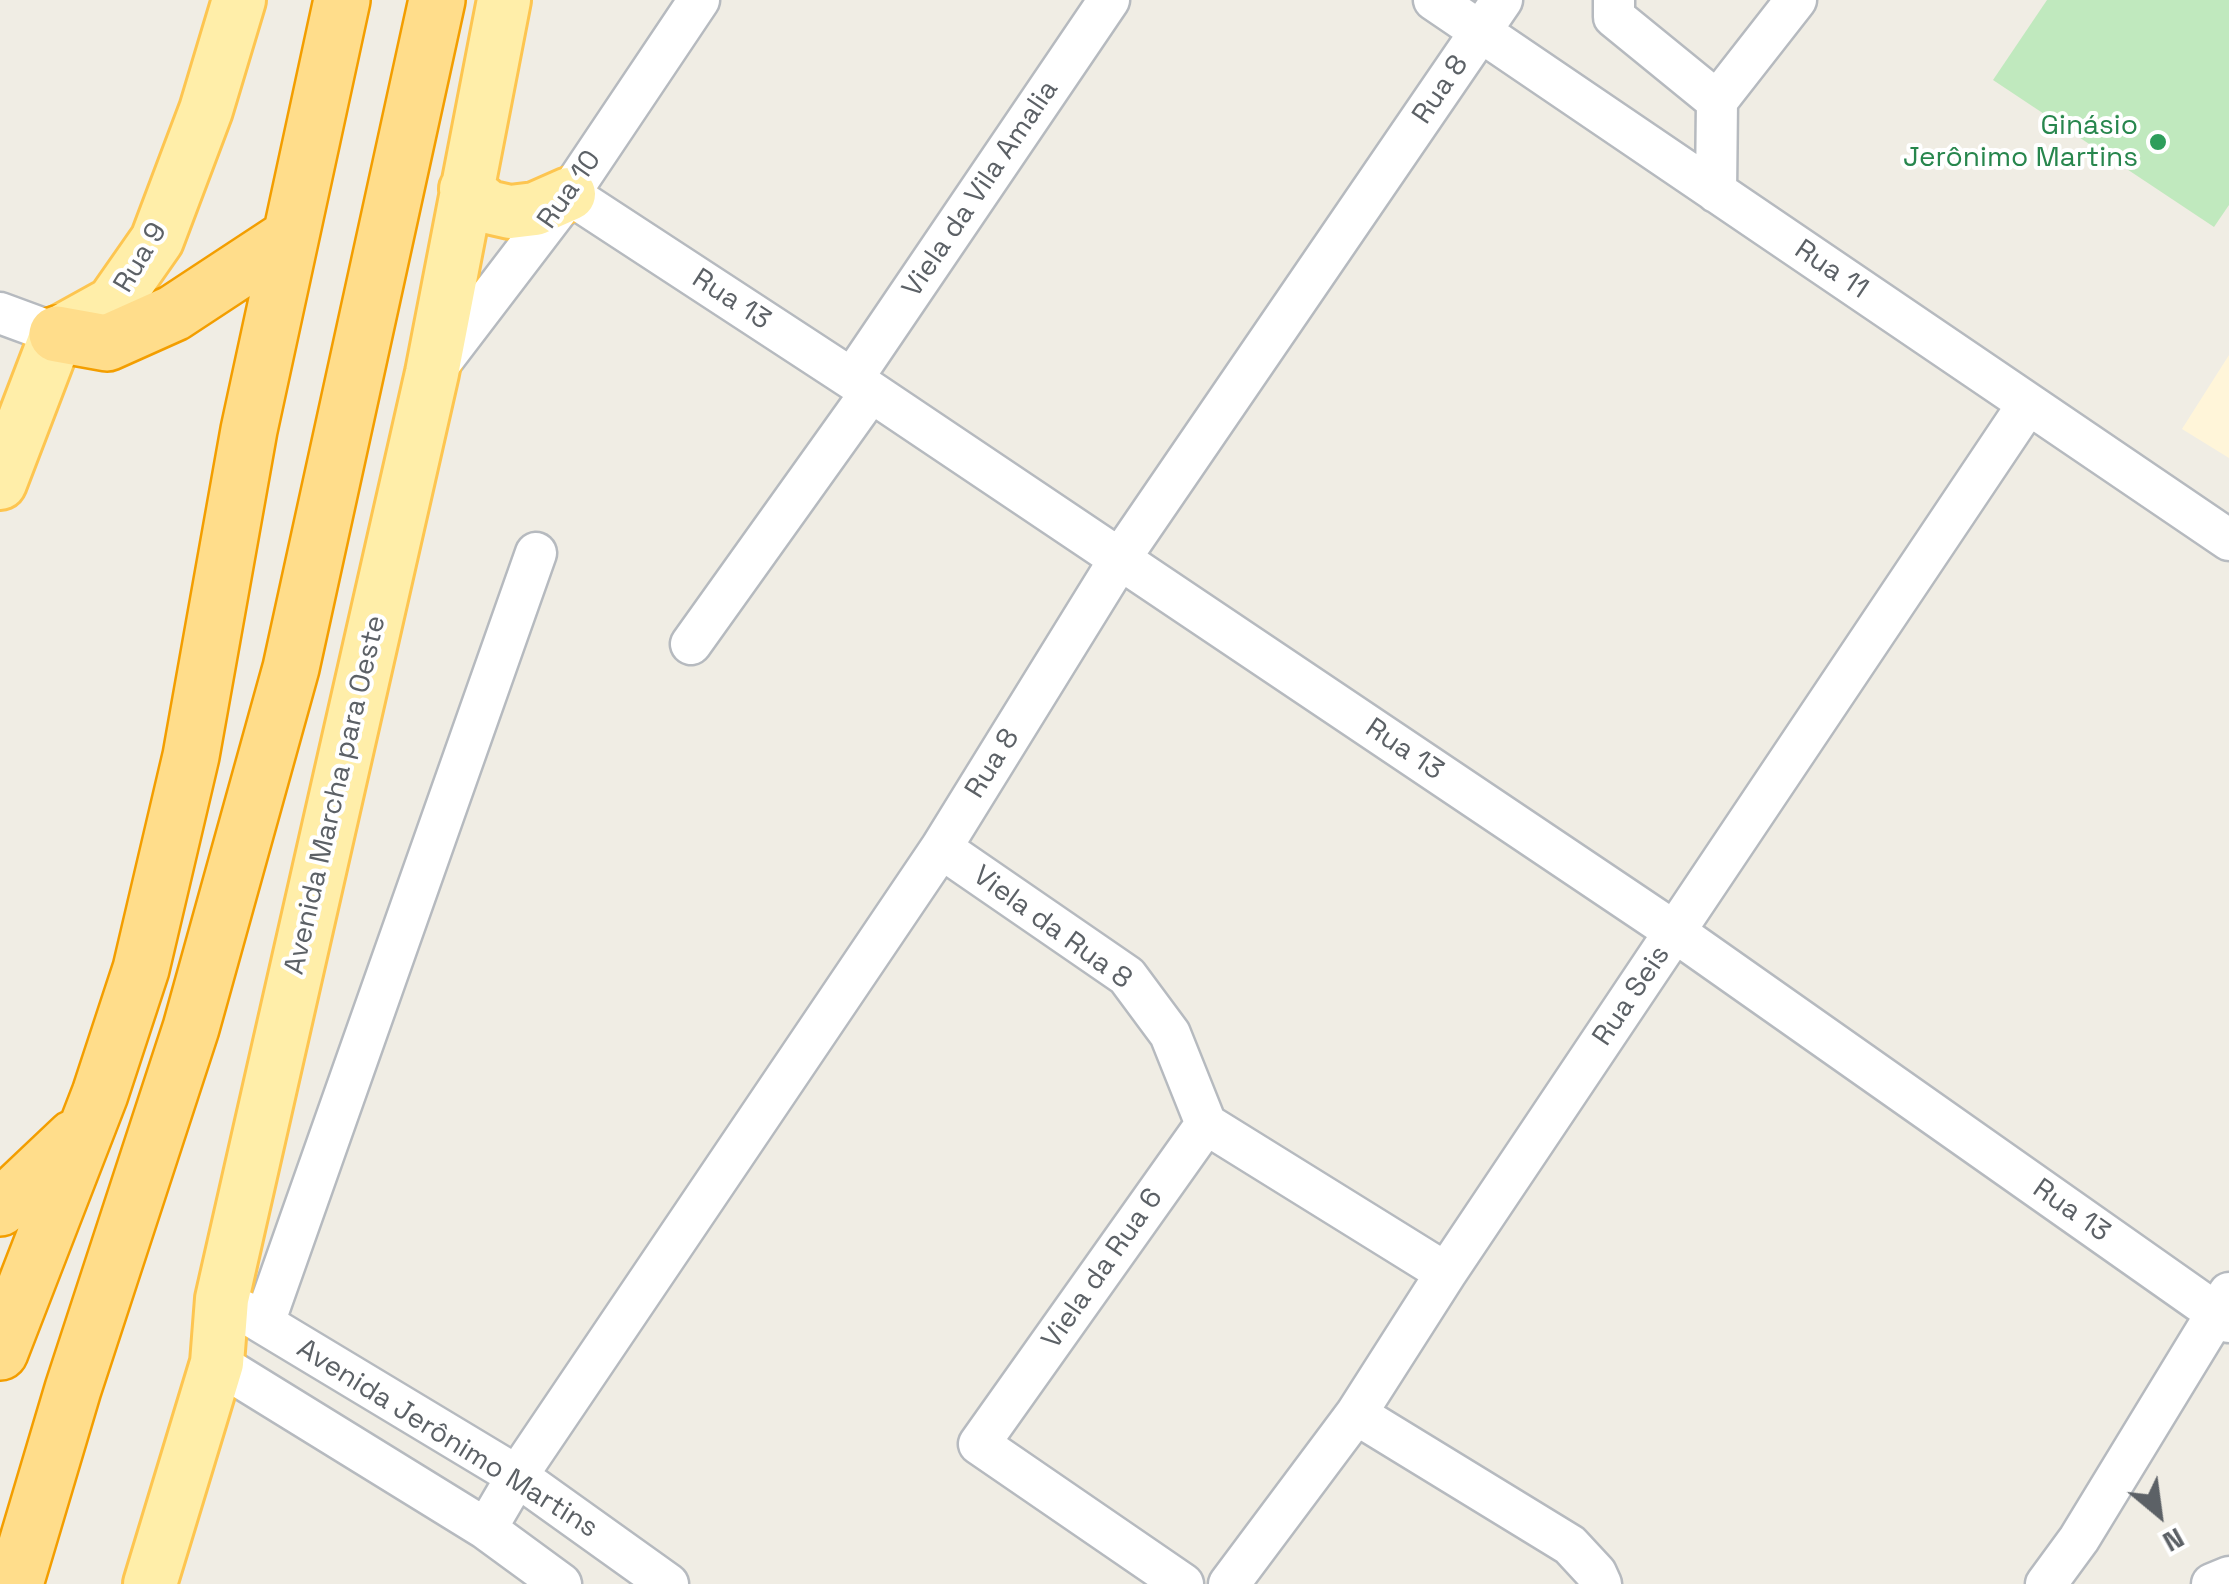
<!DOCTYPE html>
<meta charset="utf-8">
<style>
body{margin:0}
#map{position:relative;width:2229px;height:1584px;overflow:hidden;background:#f0ede4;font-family:"Space Grotesk",sans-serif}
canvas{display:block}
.north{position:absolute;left:2109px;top:1464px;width:100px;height:100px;-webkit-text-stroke:8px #fff;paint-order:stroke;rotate:151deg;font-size:28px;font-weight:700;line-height:40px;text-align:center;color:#5c6166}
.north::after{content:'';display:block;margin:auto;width:35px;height:45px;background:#5c6166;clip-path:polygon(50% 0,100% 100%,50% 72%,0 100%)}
</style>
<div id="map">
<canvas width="2229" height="1584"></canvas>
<div class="north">N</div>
</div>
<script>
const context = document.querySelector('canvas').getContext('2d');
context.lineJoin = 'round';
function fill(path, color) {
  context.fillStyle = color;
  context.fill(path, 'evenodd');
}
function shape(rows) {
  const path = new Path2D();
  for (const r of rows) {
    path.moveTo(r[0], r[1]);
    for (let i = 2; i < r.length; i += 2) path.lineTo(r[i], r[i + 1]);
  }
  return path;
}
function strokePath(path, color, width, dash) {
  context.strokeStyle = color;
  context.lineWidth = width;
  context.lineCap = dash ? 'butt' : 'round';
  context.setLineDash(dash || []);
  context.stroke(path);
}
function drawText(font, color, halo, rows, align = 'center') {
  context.font = font + ' "Space Grotesk",sans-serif';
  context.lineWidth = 8;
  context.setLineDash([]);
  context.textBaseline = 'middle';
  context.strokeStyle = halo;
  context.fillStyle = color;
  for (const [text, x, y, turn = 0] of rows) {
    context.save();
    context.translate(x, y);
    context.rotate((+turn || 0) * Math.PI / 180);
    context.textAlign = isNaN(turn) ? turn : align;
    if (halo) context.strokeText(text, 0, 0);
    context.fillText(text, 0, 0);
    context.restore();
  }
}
const commercial = shape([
 [2229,355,2229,458,2182,429]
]);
const green = shape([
 [2047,0,2229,0,2229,205,2214,227,1993,80]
]);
const minor = shape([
 [1434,0,2229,540],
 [1614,0,1614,17,1717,101],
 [1716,192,1717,101,1796,0],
 [569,194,852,379,1675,932,2229,1322],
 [0,313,57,334],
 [434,371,569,194,699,0],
 [852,379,1109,0],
 [691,644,871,392],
 [941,848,1127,976,1170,1034,1206,1124],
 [243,1311,517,1476,668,1584],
 [264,1323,536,553],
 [217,1363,486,1529,561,1584],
 [1356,1414,1570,1545,1596,1573,1601,1584],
 [486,1529,517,1476,941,848,1119,560,1502,0],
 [1183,1584,979,1444,1206,1124,1446,1273],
 [1229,1584,1356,1414,1446,1273,2028,404],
 [2046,1584,2079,1539,2229,1293],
 [2212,1584,2229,1577]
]);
const major = shape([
 [466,189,488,207,510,212,535,209,569,194],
 [0,483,57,334,113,303,157,240,206,110,239,0],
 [150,1584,217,1363,222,1299,432,373,504,0]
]);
const highway = shape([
 [57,334,107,343,174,313,288,238],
 [0,1208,74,1138],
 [0,1352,100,1094,141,969,191,756,249,430,342,0],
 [15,1584,73,1389,191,1028,291,668,437,0]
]);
const markers = [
 [2158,142,10,"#2e9e5b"]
];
const streetNames = [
 ["Rua 8",1441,90,-56],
 ["Viela da Vila Amalia",981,189,-56],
 ["Rua 10",570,190,-55],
 ["Rua 9",141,258,-59],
 ["Rua 11",1831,270,34],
 ["Rua 13",731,300,33],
 ["Rua 13",1404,750,34],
 ["Rua 8",993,764,-58],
 ["Avenida Marcha para Oeste",336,795,-77],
 ["Viela da Rua 8",1052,928,36],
 ["Rua Seis",1632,996,-56],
 ["Rua 13",2071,1211,35],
 ["Viela da Rua 6",1103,1269,-55],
 ["Avenida Jerônimo Martins",447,1439,32]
];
const leisureNames = [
 ["Ginásio",2138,126],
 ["Jerônimo Martins",2138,158]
];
fill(commercial, '#fff5d9');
fill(green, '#c0e9be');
strokePath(minor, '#b6babf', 45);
strokePath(major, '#fdc550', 58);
strokePath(highway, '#f39e00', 60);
strokePath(minor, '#fff', 40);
strokePath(major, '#ffeea9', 52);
strokePath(highway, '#ffdd8b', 55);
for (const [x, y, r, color] of markers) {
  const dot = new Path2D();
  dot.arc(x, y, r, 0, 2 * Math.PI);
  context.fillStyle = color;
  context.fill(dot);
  strokePath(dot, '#fff', 4);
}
drawText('28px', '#5c6166', '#fff', streetNames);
drawText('28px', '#27864d', '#fff', leisureNames, 'right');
</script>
